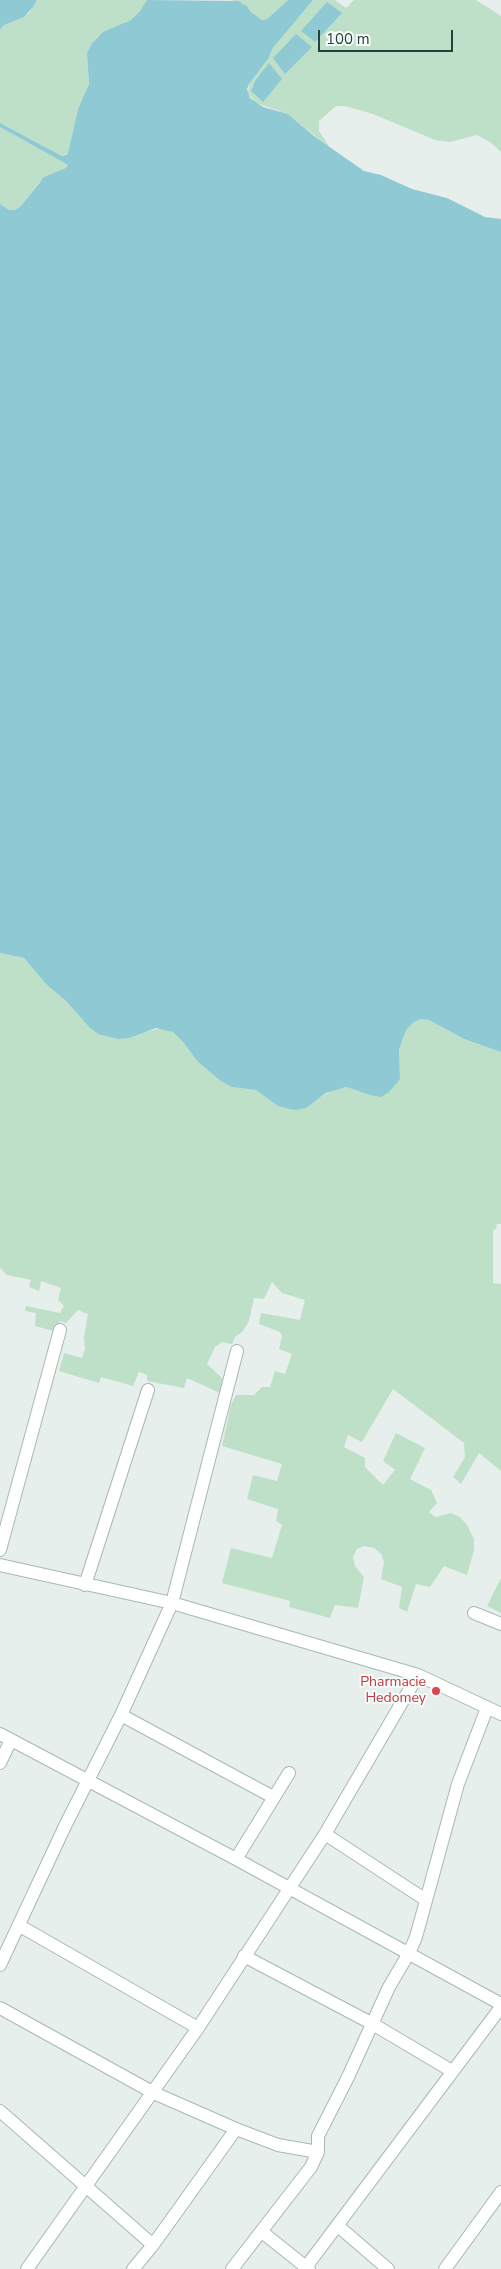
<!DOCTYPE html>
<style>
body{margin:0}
#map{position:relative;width:501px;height:2269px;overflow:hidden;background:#e6efeb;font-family:"Nunito Sans",sans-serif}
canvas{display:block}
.scale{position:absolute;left:318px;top:30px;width:135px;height:22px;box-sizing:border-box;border:2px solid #24423a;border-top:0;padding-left:6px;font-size:15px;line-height:18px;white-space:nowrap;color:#24423a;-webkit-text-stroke:4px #f7fbf9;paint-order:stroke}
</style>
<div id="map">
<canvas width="501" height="2269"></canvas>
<div class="scale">100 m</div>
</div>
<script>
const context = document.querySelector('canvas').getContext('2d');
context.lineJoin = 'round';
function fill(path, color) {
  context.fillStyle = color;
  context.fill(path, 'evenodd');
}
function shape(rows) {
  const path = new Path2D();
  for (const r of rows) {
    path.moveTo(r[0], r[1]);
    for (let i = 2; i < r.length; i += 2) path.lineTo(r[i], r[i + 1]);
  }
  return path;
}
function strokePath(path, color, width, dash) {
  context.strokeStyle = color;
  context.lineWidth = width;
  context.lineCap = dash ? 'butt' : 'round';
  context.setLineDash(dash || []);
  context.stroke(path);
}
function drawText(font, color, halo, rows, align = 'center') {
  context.font = font + ' "Nunito Sans",sans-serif';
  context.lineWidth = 4;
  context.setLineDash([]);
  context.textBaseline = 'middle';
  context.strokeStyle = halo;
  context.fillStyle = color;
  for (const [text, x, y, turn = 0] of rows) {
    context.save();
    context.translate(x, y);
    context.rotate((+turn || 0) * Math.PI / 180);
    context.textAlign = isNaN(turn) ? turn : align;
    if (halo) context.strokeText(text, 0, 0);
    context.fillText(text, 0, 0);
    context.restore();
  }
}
const green = shape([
 [37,0,147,0,140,11,131,20,97,37,92,43,87,53,89,84,78,109,68,153,62,156,0,123,0,30,4,25,29,13],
 [231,0,288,0,267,19,262,20,251,12,247,6],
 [313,0,335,0,346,8,354,0,476,0,501,16,501,152,490,142,477,135,450,142,435,140,373,114,345,106,336,106,319,121,319,131,330,148,288,114,256,103,248,93,249,84,268,59,273,48],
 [0,127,68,165,66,168,40,181,20,207,15,210,9,210,0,204],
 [0,953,24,958,47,985,66,1001,89,1027,98,1034,143,1032,163,1028,173,1032,184,1043,197,1061,232,1087,256,1090,264,1095,314,1101,335,1089,346,1087,360,1092,400,1079,399,1050,403,1038,407,1029,414,1022,421,1018,429,1020,464,1039,501,1052,501,1224,497,1224,496,1229,493,1230,493,1283,501,1284,501,1471,479,1453,461,1484,453,1477,465,1457,464,1443,393,1389,362,1442,348,1435,344,1447,365,1458,365,1467,383,1485,395,1470,383,1461,396,1433,425,1448,410,1479,431,1490,437,1503,429,1512,435,1517,451,1513,460,1517,467,1525,474,1539,474,1550,467,1575,444,1566,430,1587,416,1584,407,1612,399,1608,402,1587,381,1579,384,1562,381,1554,374,1548,364,1546,357,1549,353,1557,355,1566,364,1577,358,1608,335,1605,330,1618,289,1607,290,1601,222,1583,231,1548,272,1558,282,1525,276,1521,278,1509,247,1499,253,1475,277,1481,282,1464,222,1446,231,1405,236,1395,254,1395,262,1387,270,1387,275,1371,285,1374,292,1354,279,1349,282,1336,280,1332,259,1324,261,1313,300,1320,305,1300,282,1293,272,1282,264,1299,254,1298,249,1321,242,1332,235,1337,232,1344,222,1342,215,1347,207,1364,222,1378,220,1393,187,1378,184,1388,147,1381,147,1375,139,1372,133,1386,101,1377,99,1383,59,1371,64,1353,82,1358,85,1349,84,1337,88,1314,78,1310,66,1323,60,1321,54,1331,35,1326,36,1313,25,1311,26,1306,60,1313,64,1306,58,1300,61,1288,41,1281,39,1291,29,1287,31,1280,7,1275,0,1268],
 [501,1578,501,1613,487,1606]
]);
const water = shape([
 [0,0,37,0,33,7,24,17,4,25,0,30],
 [147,0,238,1,247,6,251,12,262,20,267,19,288,0,313,0,273,48,268,59,249,84,247,89,250,98,263,107,288,114,314,136,364,171,381,175,412,189,447,198,485,217,501,219,501,1052,464,1039,429,1020,421,1019,414,1022,407,1029,403,1038,399,1050,400,1079,389,1092,381,1097,370,1095,346,1087,326,1093,306,1108,295,1110,278,1106,256,1090,232,1087,221,1081,197,1061,184,1043,173,1032,156,1028,129,1038,118,1039,98,1034,89,1027,66,1001,47,985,24,958,0,953,0,204,9,210,15,210,20,207,44,177,66,168,68,165,0,127,0,123,62,156,66,155,68,153,78,109,89,84,87,53,92,43,103,32,131,20,140,11],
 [327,2,342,13,315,42,301,31],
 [296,34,312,47,285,74,273,58],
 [269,63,282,79,263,102,251,91,255,81]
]);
const minor = shape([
 [0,1550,60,1330],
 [0,1565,172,1603,418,1675,501,1714],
 [85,1585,148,1390],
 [474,1613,501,1624],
 [121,1715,273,1797],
 [0,1734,236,1859,501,2004],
 [0,1763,11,1740],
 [325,1834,426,1900],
 [236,1859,289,1773],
 [20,1926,198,2028],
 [244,1956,371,2023,452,2071],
 [0,1965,65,1826,121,1715,172,1603,237,1351],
 [0,2008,154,2093,236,2129,278,2145,318,2152],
 [0,2111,153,2245],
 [338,2226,388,2269],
 [262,2232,306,2267,304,2269],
 [27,2269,198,2028,325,1834,418,1675],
 [133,2269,153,2245,236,2129],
 [232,2269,311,2167,318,2152,318,2136,348,2077,389,1987,409,1953,416,1937,458,1784,487,1708],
 [309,2269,306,2267,501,2007],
 [445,2269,501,2192]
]);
const markers = [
 [436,1691,5,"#e0444e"]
];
const healthNames = [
 ["Pharmacie",426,1683],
 ["Hedomey",426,1699]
];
fill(green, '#bfe0c8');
fill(water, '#8ec9d4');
strokePath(minor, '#a8b8b2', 14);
strokePath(minor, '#fff', 12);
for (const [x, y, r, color] of markers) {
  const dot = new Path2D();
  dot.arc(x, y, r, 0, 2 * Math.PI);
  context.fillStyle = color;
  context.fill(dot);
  strokePath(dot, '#f7fbf9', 2);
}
drawText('14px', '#be3a42', '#f7fbf9', healthNames, 'right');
</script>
